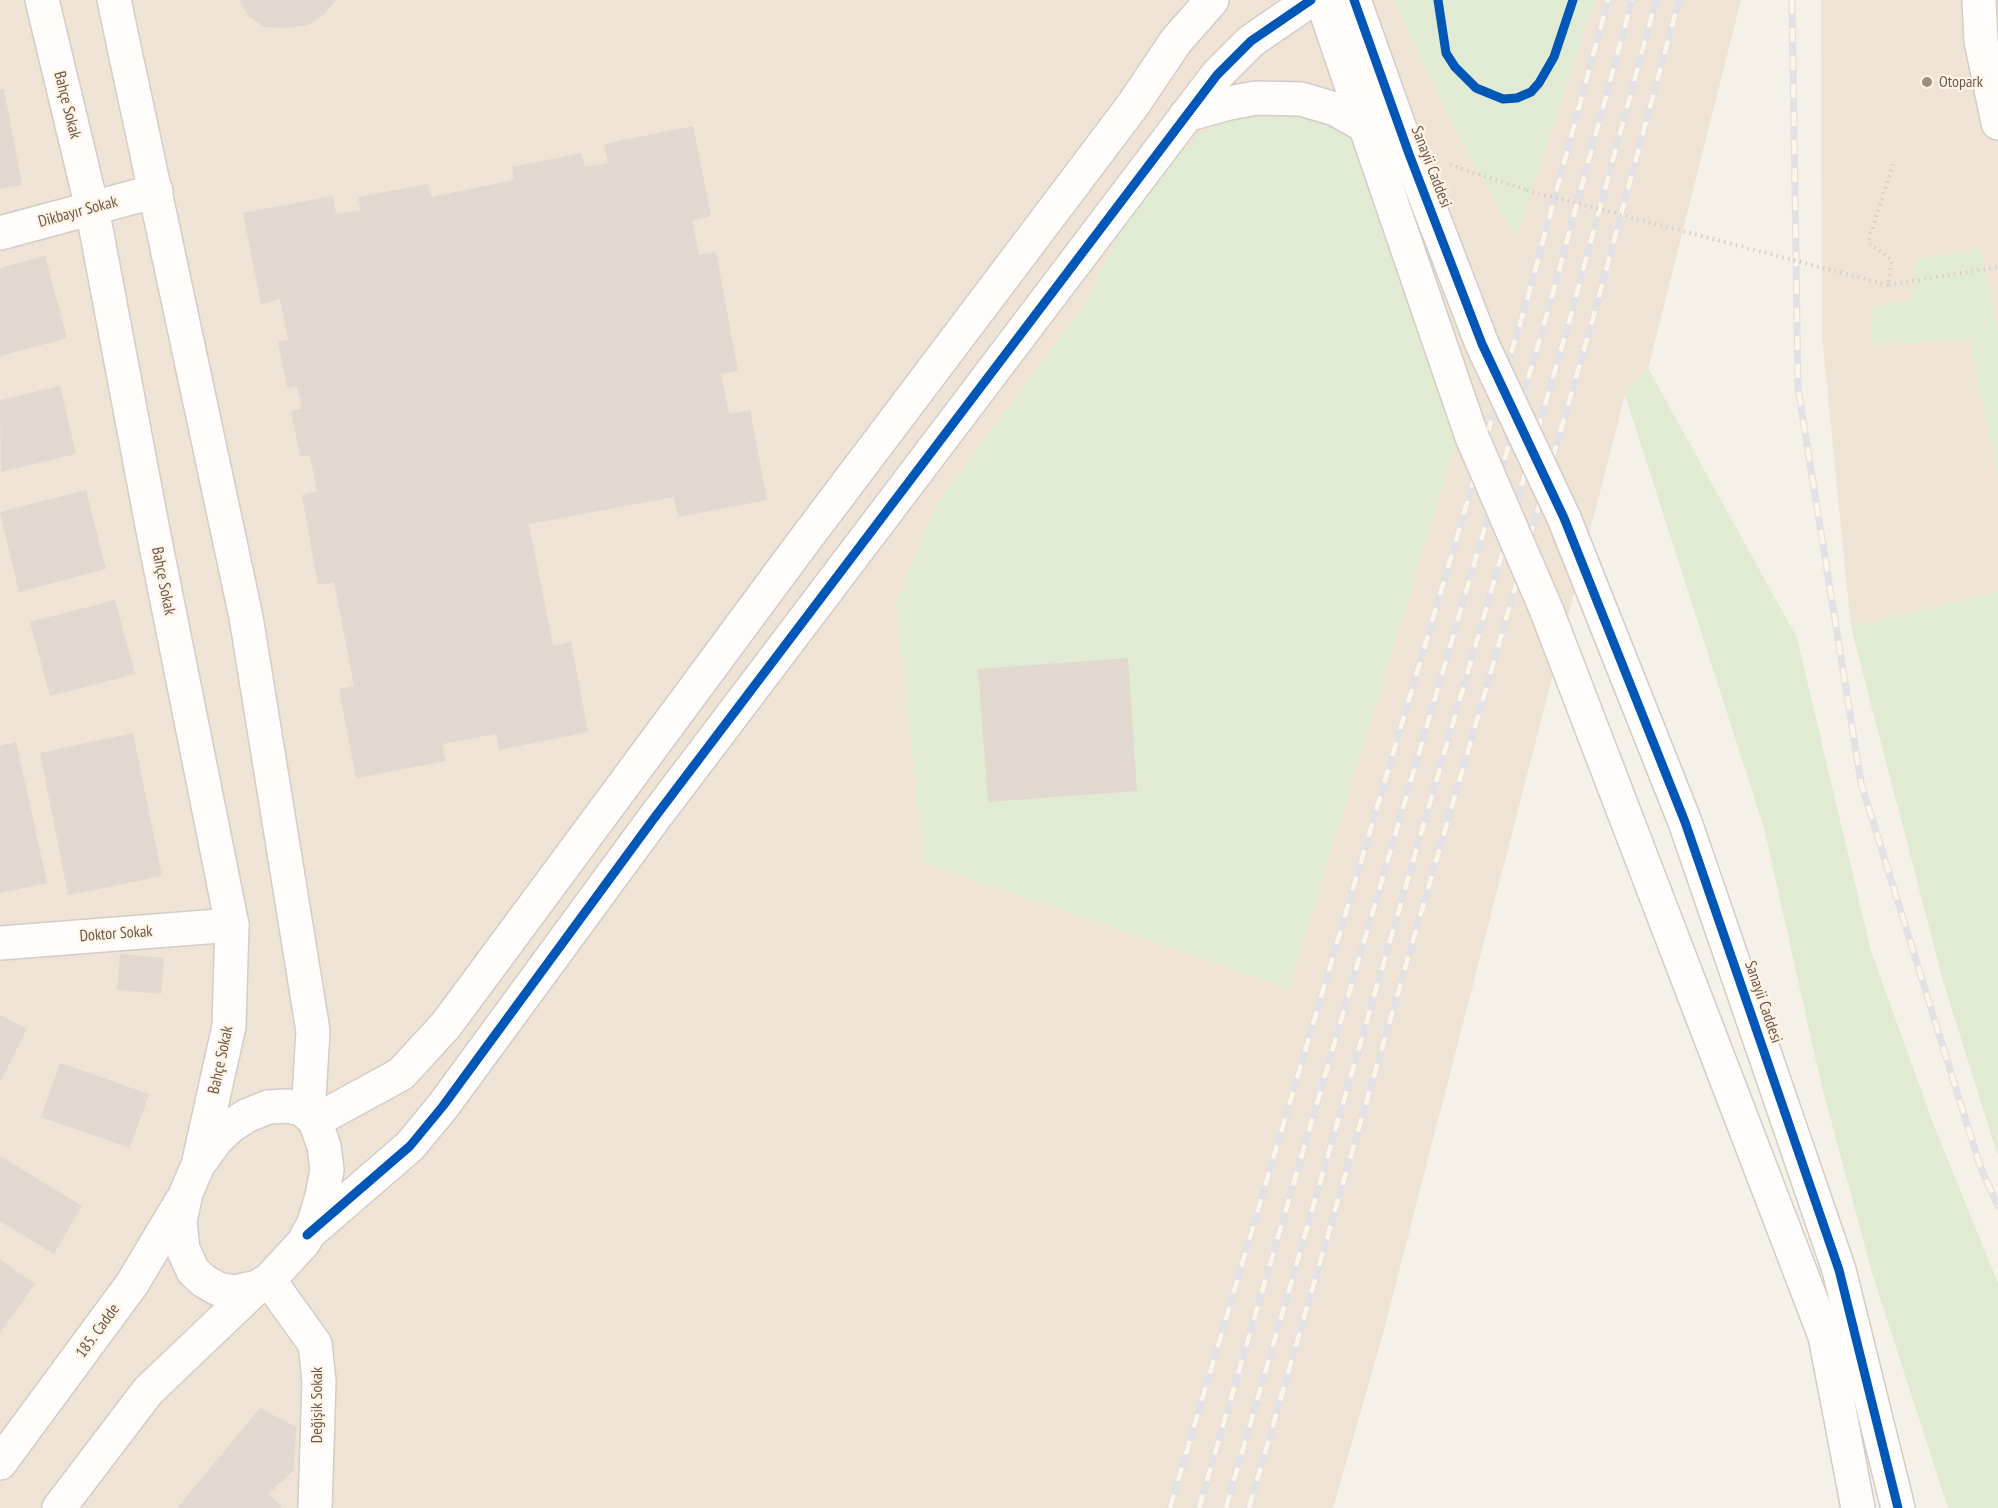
<!DOCTYPE html>
<meta charset="utf-8">
<style>
body{margin:0}
canvas{display:block;background:#f5f0e8}
</style>
<canvas width="1998" height="1508"></canvas>
<script>
const context = document.querySelector('canvas').getContext('2d');
context.lineJoin = 'round';
function fill(path, color) {
  context.fillStyle = color;
  context.fill(path, 'evenodd');
}
function shape(rows) {
  const path = new Path2D();
  for (const r of rows) {
    path.moveTo(r[0], r[1]);
    for (let i = 2; i < r.length; i += 2) path.lineTo(r[i], r[i + 1]);
  }
  return path;
}
function strokePath(path, color, width, dash) {
  context.strokeStyle = color;
  context.lineWidth = width;
  context.lineCap = dash ? 'butt' : 'round';
  context.setLineDash(dash || []);
  context.stroke(path);
}
function drawText(font, color, halo, rows, align = 'center') {
  context.font = font + ' "PT Sans Narrow",sans-serif';
  context.lineWidth = 4.5;
  context.setLineDash([]);
  context.textBaseline = 'middle';
  context.strokeStyle = halo;
  context.fillStyle = color;
  for (const [text, x, y, turn = 0] of rows) {
    context.save();
    context.translate(x, y);
    context.rotate((+turn || 0) * Math.PI / 180);
    context.textAlign = isNaN(turn) ? turn : align;
    if (halo) context.strokeText(text, 0, 0);
    context.fillText(text, 0, 0);
    context.restore();
  }
}
const residential = shape([
 [0,0,1741,0,1648,368,1625,395,1382,1337,1333,1508,0,1508],
 [1821,0,1998,0,1998,1156,1944,984,1851,627,1822,336]
]);
const green = shape([
 [1393,0,1595,0,1516,238,1455,129],
 [1263,106,1342,116,1358,146,1465,414,1289,989,924,863,896,602,937,504,1085,304,1141,191,1203,132],
 [1981,248,1998,329,1998,474,1969,339,1871,345,1873,307,1911,301,1916,259],
 [1648,368,1797,638,1871,951,1934,1126,1998,1283,1998,1508,1948,1508,1872,1273,1821,1083,1764,828,1625,395],
 [1998,591,1998,1156,1944,984,1851,627]
]);
const building = shape([
 [239,0,336,0,325,14,308,25,286,28,265,27,249,17],
 [4,89,22,185,0,189,0,90],
 [693,126,711,216,692,220,699,255,716,252,738,371,721,374,729,414,750,410,767,500,678,517,674,497,529,524,553,646,571,642,588,732,499,750,496,734,442,744,446,761,356,778,339,689,354,686,334,582,318,585,302,495,317,492,310,455,300,457,291,411,302,409,297,386,287,388,278,342,288,340,280,299,261,304,243,213,333,196,336,214,361,210,358,197,428,184,431,197,514,180,512,167,581,153,585,167,608,163,604,144],
 [45,256,67,338,0,356,0,268],
 [60,386,76,454,1,472,0,400],
 [86,490,106,569,19,592,0,512],
 [115,600,135,674,50,696,30,622],
 [1128,658,1137,791,988,802,978,669],
 [133,733,162,876,68,895,40,753],
 [16,742,47,883,0,893,0,746],
 [120,954,164,958,161,994,117,990],
 [0,1015,27,1029,0,1082],
 [60,1063,149,1094,130,1148,41,1117],
 [0,1156,82,1206,54,1254,0,1221],
 [0,1259,35,1284,0,1333],
 [260,1408,296,1427,294,1470,268,1494,282,1506,280,1508,177,1508]
]);
const path = shape([
 [1893,164,1868,242,1892,260,1888,285,1998,267],
 [1450,165,1527,190]
]);
const minor = shape([
 [1979,0,1981,41,1998,123],
 [0,233,156,191],
 [0,943,232,925],
 [269,1280,315,1344,319,1381,315,1508]
]);
const tertiary = shape([
 [42,0,92,208,154,536,232,925,229,1026,198,1165],
 [114,0,246,617,313,1031,308,1114],
 [1322,0,1472,437],
 [1354,0,1409,154,1482,344],
 [1186,115,1229,103,1256,98,1301,99,1335,109,1365,126],
 [1564,518,1685,822,1839,1270,1898,1508],
 [1546,609,1825,1336,1858,1508],
 [288,1106,302,1109,315,1121,324,1146,327,1170,322,1196,314,1223,304,1242,269,1280,257,1287,234,1292,218,1289,204,1281,193,1271,183,1249,180,1221,186,1193,198,1165,217,1139,231,1126,246,1116,268,1107,288,1106],
 [315,1121,401,1074,446,1025,801,545,1133,105,1176,41,1212,0],
 [307,1235,410,1146,443,1106,652,821,1217,75,1251,41,1311,0],
 [0,1463,132,1284,181,1202],
 [59,1508,148,1391,257,1287]
]);
const rail = shape([
 [1792,0,1798,388,1861,783,1980,1166,1998,1206],
 [1170,1508,1527,300,1608,0],
 [1199,1508,1549,307,1632,0],
 [1226,1508,1571,315,1656,0],
 [1249,1508,1592,322,1679,0]
]);
const pathBridge = shape([
 [1527,190,1888,285]
]);
const tertiaryBridge = shape([
 [1482,344,1564,518],
 [1472,437,1546,609]
]);
const cycleway = shape([
 [1354,0,1409,154,1482,344,1564,518,1685,822,1839,1270,1898,1508],
 [1438,0,1446,53,1455,67,1476,88,1503,99,1517,98,1531,92,1539,83,1554,57,1573,0],
 [307,1235,410,1146,443,1106,652,821,1217,75,1251,41,1311,0]
]);
const markers = [
 [1927,82,6,"#9f8d81"]
];
const poiNames = [
 ["Otopark",1939,82]
];
const streetNames = [
 ["Bahçe Sokak",67,105,76],
 ["Sanayii Caddesi",1431,167,69],
 ["Dikbayır Sokak",78,212,-15],
 ["Bahçe Sokak",163,581,79],
 ["Doktor Sokak",116,934,-4],
 ["Sanayii Caddesi",1763,1002,71],
 ["Bahçe Sokak",221,1060,-78],
 ["185. Cadde",98,1331,-54],
 ["Değişik Sokak",317,1405,-90]
];
fill(residential, '#eee3d5');
fill(green, '#e1ebd3');
fill(building, '#e1d8d0');
strokePath(minor, '#d4ccc5', 36);
strokePath(tertiary, '#d4ccc5', 36);
strokePath(path, '#d6cfc9', 4, [1.5, 4.5]);
strokePath(minor, '#fefdfc', 33);
strokePath(tertiary, '#fefdfc', 33);
strokePath(rail, '#e4e1e4', 7);
strokePath(rail, '#fef5e7', 4.5, [14]);
strokePath(tertiaryBridge, '#d4ccc5', 36, []);
strokePath(pathBridge, '#d6cfc9', 4, [1.5, 4.5]);
strokePath(tertiaryBridge, '#fefdfc', 33);
strokePath(cycleway, '#0057b8', 9);
for (const [x, y, r, color] of markers) {
  const dot = new Path2D();
  dot.arc(x, y, r, 0, 2 * Math.PI);
  context.fillStyle = color;
  context.fill(dot);
  strokePath(dot, '#fef5e7', 2);
}
drawText('16px', '#71574a', '#fef5e7', poiNames, 'left');
drawText('16px', '#71574a', '#fef5e7', streetNames);
</script>
